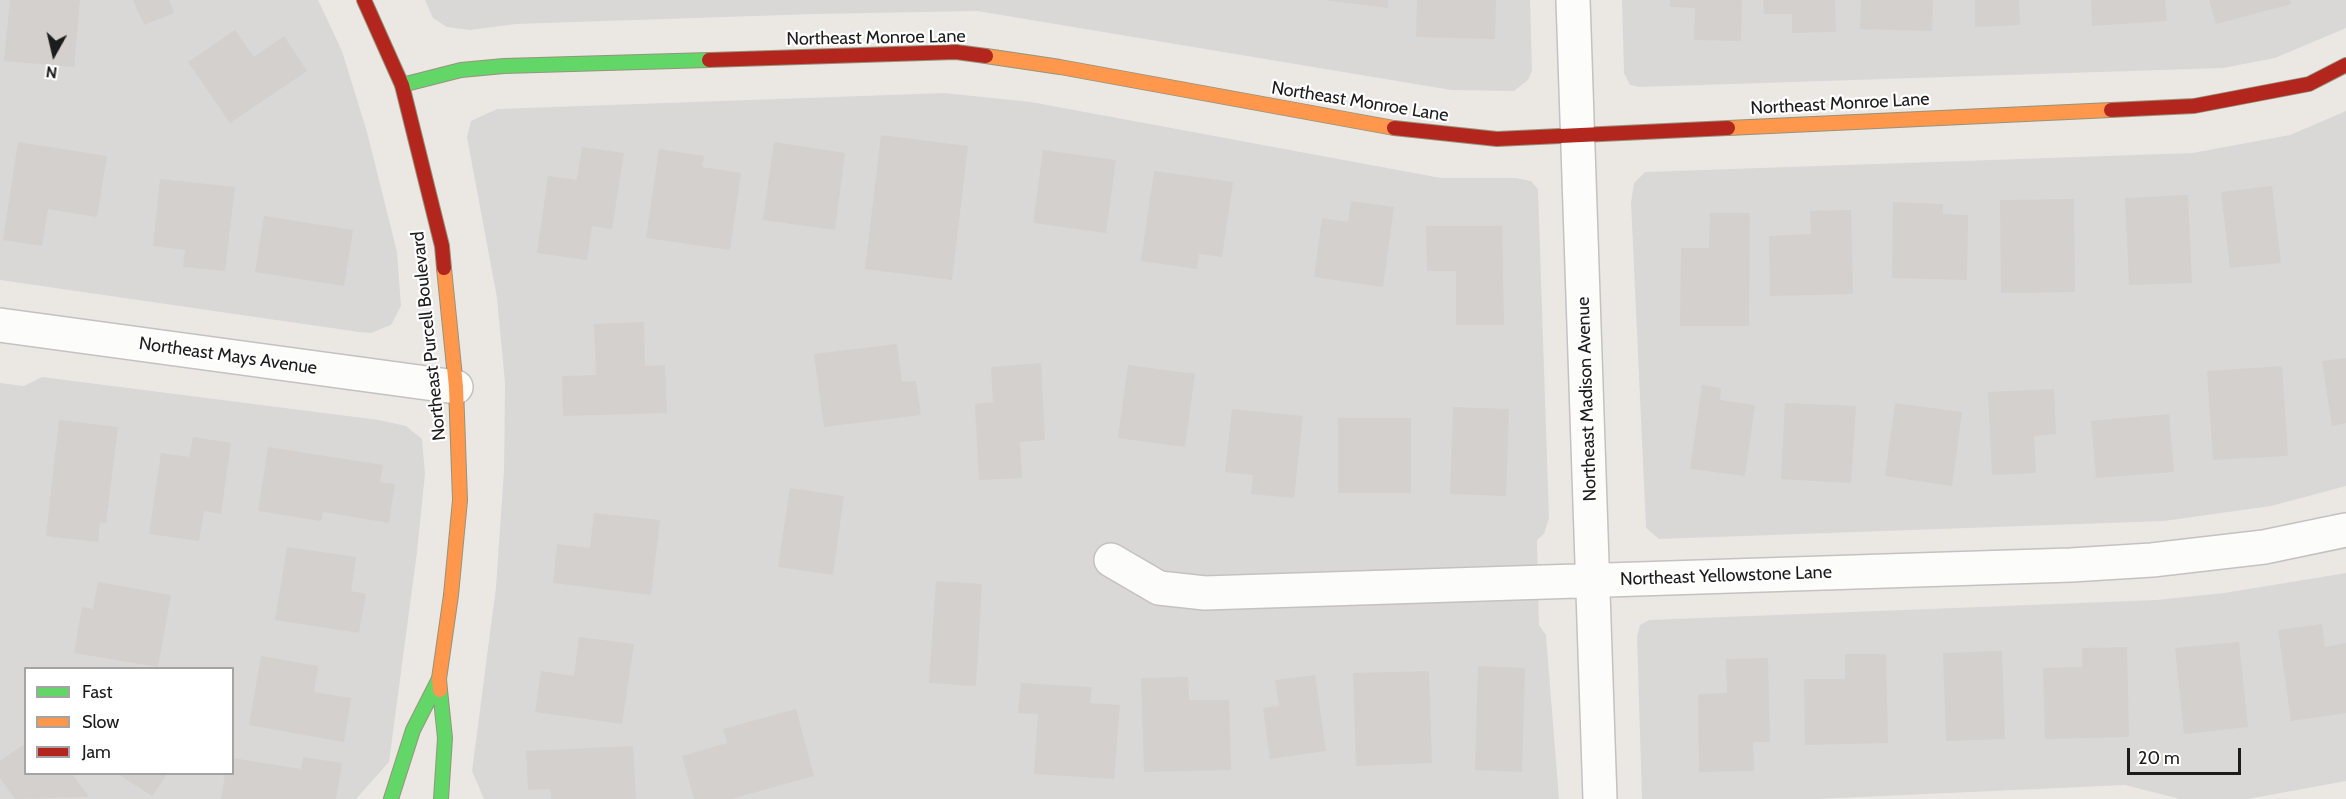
<!DOCTYPE html>
<html>
<head>
<meta charset="utf-8">
<style>
	body { margin:0 }
	#map { position:relative; width:2346px; height:799px; overflow:hidden; background:#ebe8e4; font-family:Cabin,sans-serif }
	canvas { display:block }
	.legend { position:absolute; left:24px; top:667px; width:210px; height:108px; box-sizing:border-box; background:#fff; border:2px solid #a4a4a4; margin:0; padding:8px 10px; list-style:none; font-size:18px; color:#1c1c1c }
	.legend li { display:flex; align-items:center; gap:12px; height:30px }
	.legend b { width:30px; border:2px solid #a4a4a4 }
	.north { position:absolute; left:24px; top:24px; width:60px; height:60px; -webkit-text-stroke:4px #fff; paint-order:stroke; rotate:188deg; font-size:16px; font-weight:700; line-height:24px; text-align:center; color:#1c1c1c }
	.north::after { content:''; display:block; margin:auto; width:21px; height:27px; background:#1c1c1c; clip-path:polygon(50% 0,100% 100%,50% 72%,0 100%) }
	.scale { position:absolute; left:2127px; top:748px; width:114px; height:27px; box-sizing:border-box; border:3px solid #1c1c1c; border-top:0; padding-left:8px; font-size:18px; line-height:21px; white-space:nowrap; color:#1c1c1c; -webkit-text-stroke:4px #fff; paint-order:stroke }
</style>
</head>
<body>
<div id="map">
<canvas width="2346" height="799"></canvas>
<ul class="legend">
<li><b style="height:8px;background:#63d668"></b>Fast</li>
<li><b style="height:8px;background:#ff974d"></b>Slow</li>
<li><b style="height:8px;background:#b3261e"></b>Jam</li>
</ul>
<div class="north">N</div>
<div class="scale">20 m</div>
</div>
<script>
const ctx = document.querySelector('canvas').getContext('2d');
ctx.lineJoin = 'round';
function fillPath(path, color) { ctx.fillStyle = color; ctx.fill(path, 'evenodd'); }
const shape = rows => new Path2D(rows.map(r => 'M' + r).join(''));
function strokePath(path, color, width, dash) { ctx.strokeStyle = color; ctx.lineWidth = width; ctx.lineCap = dash ? 'butt' : 'round'; ctx.setLineDash(dash || []); ctx.stroke(path); }
function drawText(font, color, halo, rows, align = 'center') {
  ctx.font = font + ' Cabin,sans-serif'; ctx.lineWidth = 4.5; ctx.setLineDash([]); ctx.textBaseline = 'middle'; ctx.strokeStyle = halo; ctx.fillStyle = color; for (const [text, x, y, turn = 0] of rows) {
    ctx.save(); ctx.translate(x, y); ctx.rotate((+turn || 0) * Math.PI / 180); ctx.textAlign = isNaN(turn) ? turn : align; if (halo) ctx.strokeText(text, 0, 0); ctx.fillText(text, 0, 0); ctx.restore();
  }
}
fillPath(shape([
	[0,0,318,0,342,51,367,132,397,252,401,306,391,325,371,333,359,332,0,280],
	[425,0,1530,0,1532,71,1528,80,1514,91,1451,90,977,11,816,14,516,24,470,30,447,27,433,18],
	[1622,0,2346,0,2346,28,2275,58,2223,68,1640,87,1630,85,1624,73],
	[944,93,1031,102,1441,178,1516,178,1531,181,1538,189,1549,518,1544,534,1537,540,1539,625,1546,635,1559,799,484,799,472,771,496,587,504,470,505,383,497,298,467,137,471,121,497,109],
	[2346,111,2346,486,2271,506,2164,521,1659,539,1646,528,1631,203,1634,183,1645,172,2192,153,2290,135],
	[42,377,379,420,406,426,422,439,425,474,417,552,389,762,356,799,0,799,0,383,24,386],
	[26,668,232,668,232,774,26,774],
	[2346,573,2346,781,2248,799,2180,799,2125,785,1817,799,1642,799,1637,636,1640,625,1649,620,2156,600,2224,593]
]), '#dad8d6');
fillPath(shape([
	[10,0,80,0,74,67,4,61],
	[133,0,169,0,174,13,144,25],
	[1324,0,1388,0,1388,8],
	[1417,0,1496,0,1495,39,1416,37],
	[1670,0,1742,0,1741,41,1694,40,1695,8,1670,7],
	[1763,0,1835,0,1836,32,1792,33,1792,14,1764,14],
	[1861,0,1933,0,1932,31,1860,29],
	[1975,0,2019,0,2020,25,1975,27],
	[2091,0,2165,0,2167,21,2092,26],
	[2209,0,2290,0,2291,4,2216,24],
	[235,30,254,57,284,36,307,71,230,123,188,62],
	[881,135,968,146,952,280,865,269],
	[18,142,107,156,97,217,48,209,42,246,3,240],
	[774,142,845,153,835,230,763,220],
	[582,147,624,153,612,229,592,226,587,260,537,253,548,176,577,180],
	[659,149,704,156,702,167,741,173,730,250,646,238],
	[1043,150,1116,160,1106,233,1033,223],
	[1154,171,1233,182,1222,257,1199,254,1197,269,1141,261],
	[160,179,235,187,225,271,183,267,185,250,153,246],
	[2272,186,2281,263,2230,268,2221,192],
	[2188,195,2192,283,2129,285,2125,198],
	[2074,199,2075,292,2001,293,2000,200],
	[1351,201,1394,207,1383,287,1314,277,1322,218,1348,222],
	[1893,202,1943,204,1943,214,1968,215,1967,280,1892,278],
	[1851,210,1853,294,1770,296,1769,236,1811,234,1810,211],
	[1710,213,1750,213,1749,326,1680,326,1681,248,1709,248],
	[264,216,353,230,344,286,255,272],
	[1426,226,1502,226,1504,325,1456,325,1456,271,1427,271],
	[644,322,645,366,665,365,667,413,563,416,562,376,596,375,594,324],
	[897,344,902,382,916,381,921,415,824,427,814,354],
	[2346,358,2346,423,2332,426,2322,361],
	[1041,363,1045,440,1020,442,1022,478,979,480,975,404,993,402,991,367],
	[1128,365,1195,374,1185,447,1118,438],
	[2282,366,2288,456,2213,460,2207,371],
	[1702,385,1721,388,1720,400,1755,405,1745,476,1690,469],
	[2054,389,2056,434,2034,436,2036,473,1992,475,1988,392],
	[1785,403,1856,406,1851,483,1781,479],
	[1895,403,1962,412,1952,486,1885,476],
	[1453,407,1509,409,1506,496,1450,494],
	[1232,409,1303,416,1294,498,1251,494,1253,475,1225,472],
	[2169,414,2174,472,2096,478,2091,421],
	[1338,418,1411,418,1411,493,1338,493],
	[59,420,118,427,106,523,100,522,98,542,46,536],
	[193,437,231,443,221,514,204,511,199,541,149,534,161,453,189,457],
	[268,447,383,465,380,482,395,484,389,523,323,512,321,521,258,511],
	[790,488,844,496,833,575,778,567],
	[594,513,660,520,651,595,553,583,557,544,590,548],
	[287,547,356,557,351,591,366,594,359,633,275,620],
	[936,581,982,584,976,686,929,683],
	[98,582,171,595,158,667,74,653,82,607,93,609],
	[2322,624,2325,647,2346,643,2346,713,2291,721,2278,630],
	[579,637,634,644,622,724,535,712,541,671,574,676],
	[2239,642,2248,727,2184,734,2175,648],
	[2127,647,2129,737,2045,739,2043,668,2082,667,2082,648],
	[2002,651,2005,739,1946,741,1943,653],
	[1845,654,1886,654,1888,743,1805,745,1804,679,1845,679],
	[261,656,318,666,314,692,351,698,344,742,249,725],
	[1768,658,1770,742,1753,742,1754,771,1699,772,1698,694,1727,693,1726,659],
	[1478,666,1525,668,1522,772,1475,770],
	[1429,671,1432,763,1356,766,1353,673],
	[1315,675,1326,751,1270,759,1263,708,1279,706,1275,680],
	[1188,677,1189,700,1229,700,1231,770,1144,772,1141,678],
	[1021,683,1092,687,1090,703,1120,705,1114,779,1034,774,1038,714,1018,713],
	[796,709,814,776,731,799,694,799,682,756,727,743,723,729],
	[26,743,26,774,72,774,89,797,15,799,0,778,0,761],
	[633,746,636,799,551,799,550,789,528,790,526,751],
	[303,757,342,763,336,799,221,799,225,774,232,774,232,758,301,769],
	[118,774,167,774,152,796]
]), '#d3d0cd');
const street = shape([
	[1573,0,1600,799],
	[0,325,456,387],
	[1111,560,1159,588,1205,593,2071,565,2152,560,2264,547,2346,530]
]);
const fast = shape([
	[402,85,461,70,504,66,709,60],
	[440,690,445,738,441,799],
	[391,799,413,730,439,679]
]);
const slow = shape([
	[986,56,1060,67,1394,128],
	[1728,128,2111,110],
	[440,690,439,679,451,595,460,500,456,387,444,268]
]);
const jam = shape([
	[364,0,402,85,442,246,444,268],
	[709,60,956,52,986,56],
	[2111,110,2194,106,2309,84,2346,65],
	[1394,128,1497,139,1728,128]
]);
strokePath(street, '#c3c2c0', 36);
strokePath(fast, '#95947c', 16);
strokePath(slow, '#95947c', 16);
strokePath(jam, '#95947c', 16);
strokePath(street, '#fcfcfb', 33);
strokePath(fast, '#63d668', 14);
strokePath(slow, '#ff974d', 14);
strokePath(jam, '#b3261e', 14);
drawText('18px', '#1c1c1c', '#fff', [
	["Northeast Monroe Lane",876,38,-1],
	["Northeast Monroe Lane",1360,102,9],
	["Northeast Monroe Lane",1840,104,-3],
	["Northeast Purcell Boulevard",429,336,-96],
	["Northeast Mays Avenue",228,356,8],
	["Northeast Madison Avenue",1587,399,-92],
	["Northeast Yellowstone Lane",1726,576,-2]
]);
</script>
</body>
</html>
